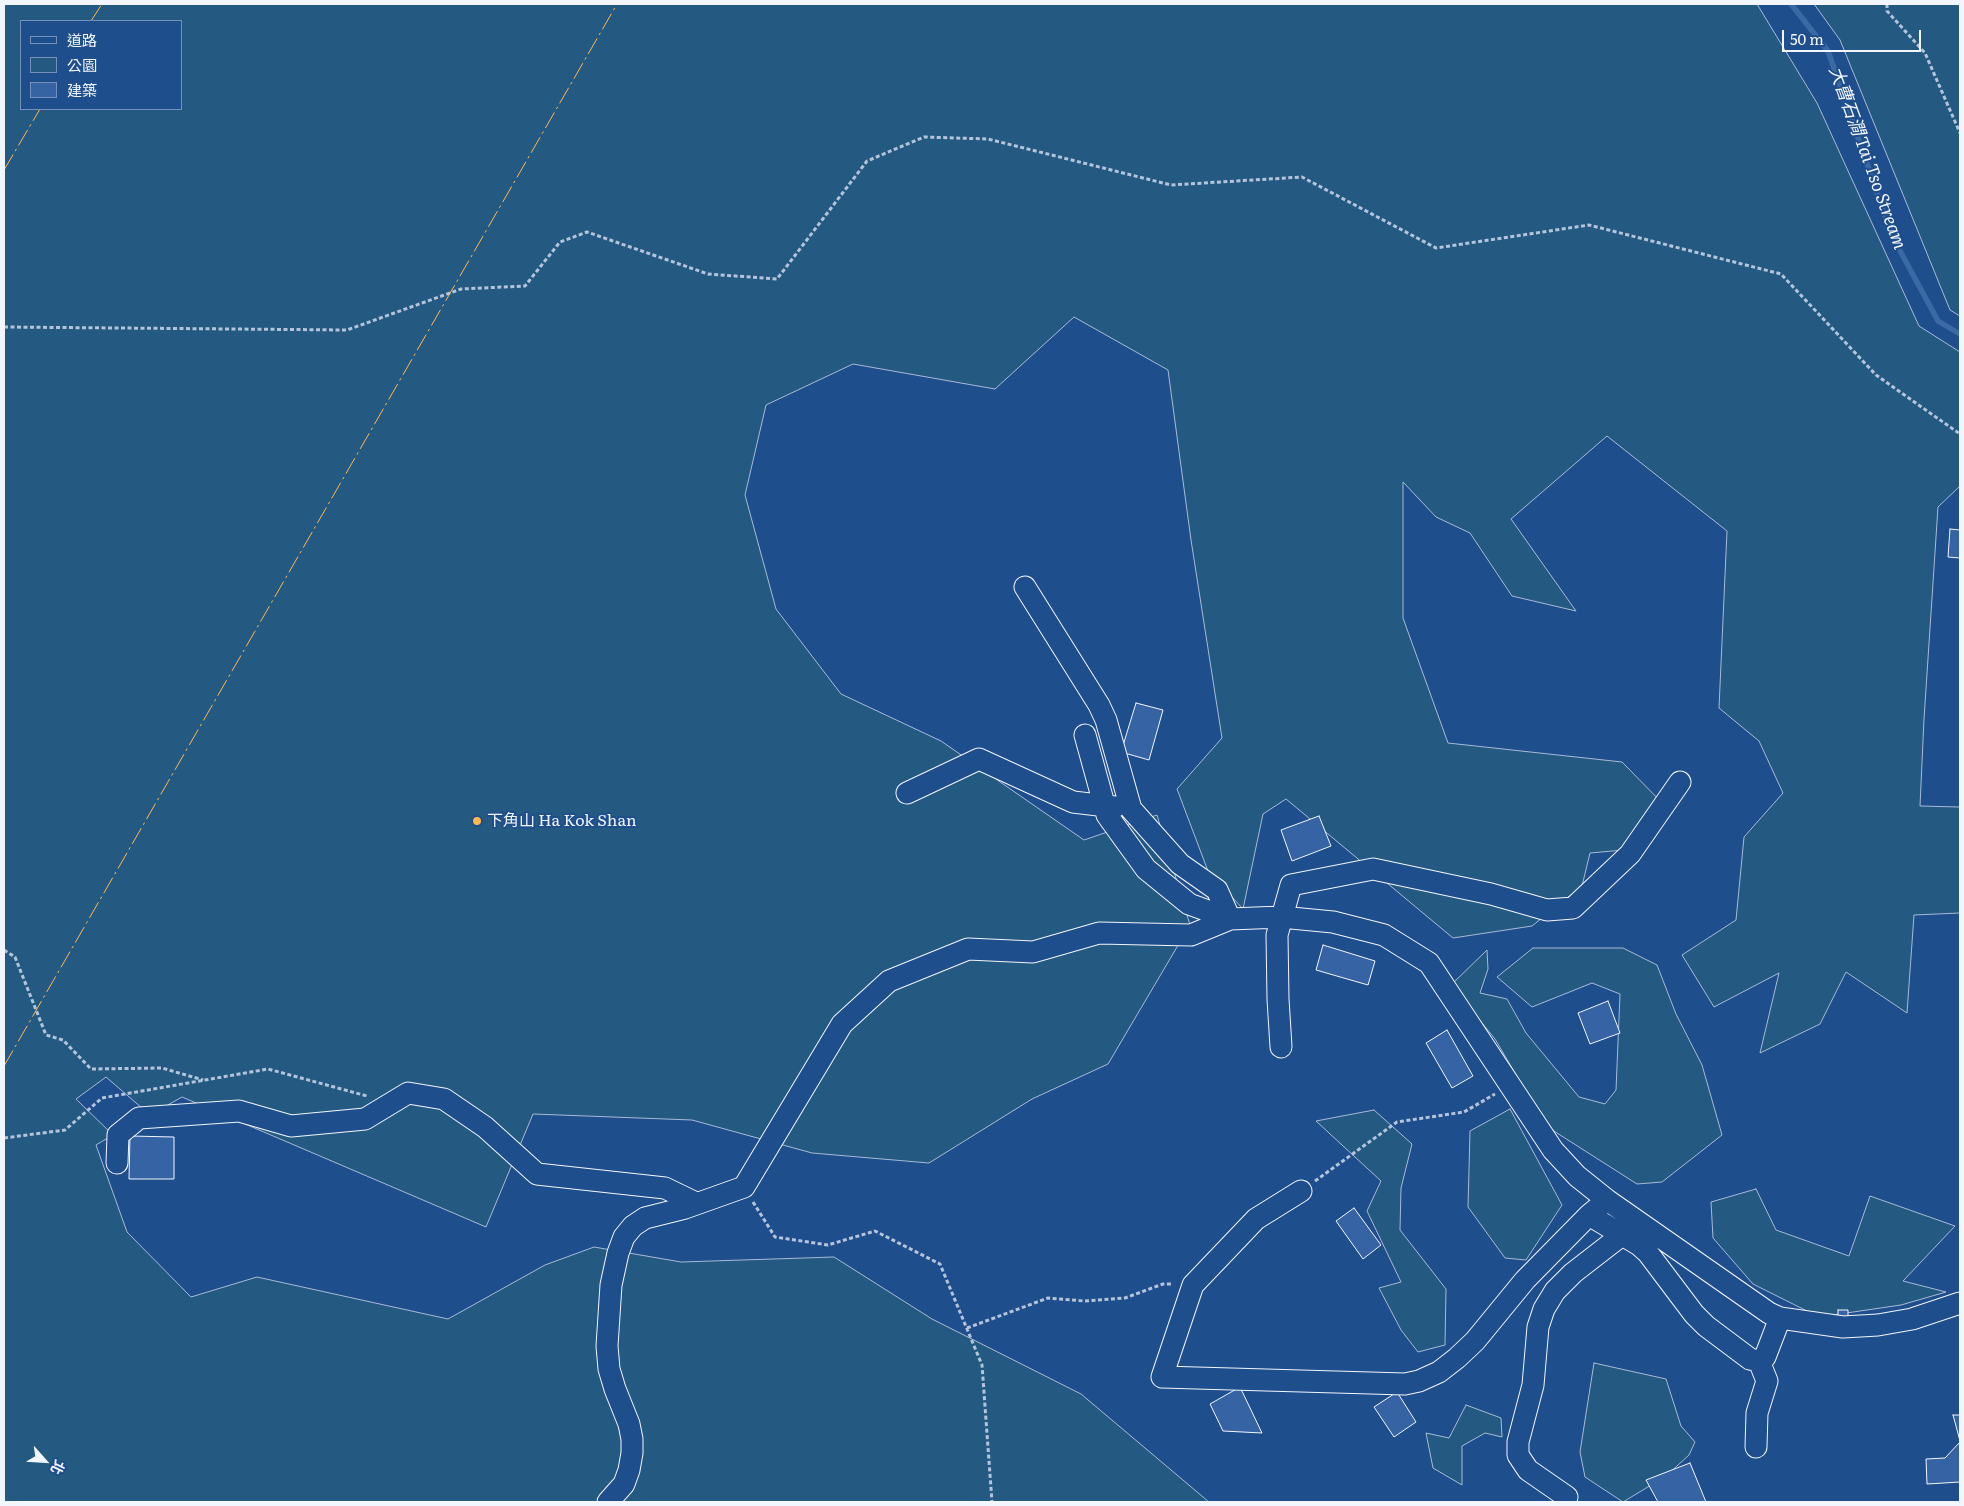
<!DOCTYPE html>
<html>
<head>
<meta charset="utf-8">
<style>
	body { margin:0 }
	#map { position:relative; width:1964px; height:1506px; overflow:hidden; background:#1f4e8c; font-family:Literata,"Noto Sans TC",serif }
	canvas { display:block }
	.frame { position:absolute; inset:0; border:5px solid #f2f6ff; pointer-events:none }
	.legend { position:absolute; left:20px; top:20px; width:162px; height:90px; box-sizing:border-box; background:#1f4e8c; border:1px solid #7391ba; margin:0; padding:6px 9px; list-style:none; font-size:15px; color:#f2f6ff }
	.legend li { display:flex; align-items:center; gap:10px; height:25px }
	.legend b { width:25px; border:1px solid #7391ba }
	.north { position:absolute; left:20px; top:1436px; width:50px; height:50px; -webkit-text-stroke:4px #1f4e8c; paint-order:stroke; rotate:116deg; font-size:14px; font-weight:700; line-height:20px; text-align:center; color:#f2f6ff }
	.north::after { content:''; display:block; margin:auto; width:18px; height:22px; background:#f2f6ff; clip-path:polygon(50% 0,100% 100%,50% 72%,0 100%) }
	.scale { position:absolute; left:1782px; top:30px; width:139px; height:22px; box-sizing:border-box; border:2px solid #f2f6ff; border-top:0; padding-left:6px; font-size:15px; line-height:18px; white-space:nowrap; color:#f2f6ff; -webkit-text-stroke:4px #1f4e8c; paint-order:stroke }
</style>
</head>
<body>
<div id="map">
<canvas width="1964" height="1506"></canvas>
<div class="frame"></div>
<ul class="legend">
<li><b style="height:6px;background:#1f4e8c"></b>道路</li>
<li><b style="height:14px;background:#245a82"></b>公園</li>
<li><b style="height:14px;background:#3563a3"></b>建築</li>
</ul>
<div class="north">北</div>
<div class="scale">50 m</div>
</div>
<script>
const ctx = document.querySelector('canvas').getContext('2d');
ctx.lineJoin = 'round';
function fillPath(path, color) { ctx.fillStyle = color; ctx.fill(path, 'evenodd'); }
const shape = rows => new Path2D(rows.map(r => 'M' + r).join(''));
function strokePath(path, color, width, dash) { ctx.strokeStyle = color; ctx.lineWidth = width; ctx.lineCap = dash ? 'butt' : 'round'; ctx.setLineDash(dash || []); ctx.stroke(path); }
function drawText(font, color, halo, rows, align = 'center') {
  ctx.font = font + ' Literata,"Noto Sans TC",serif'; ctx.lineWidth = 4; ctx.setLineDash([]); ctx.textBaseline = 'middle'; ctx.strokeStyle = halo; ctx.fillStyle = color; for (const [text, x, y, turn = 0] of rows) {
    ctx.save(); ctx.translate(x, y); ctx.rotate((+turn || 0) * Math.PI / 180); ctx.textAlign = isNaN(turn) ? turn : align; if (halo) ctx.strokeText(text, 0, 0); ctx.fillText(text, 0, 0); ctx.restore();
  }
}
const green = shape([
	[4,4,1757,4,1817,103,1919,326,1960,352,1960,486,1938,507,1924,719,1920,806,1959,807,1960,805,1960,913,1914,915,1907,1013,1846,972,1820,1024,1760,1053,1779,973,1714,1007,1682,955,1736,920,1744,837,1783,793,1759,741,1719,708,1727,531,1607,436,1511,519,1576,611,1512,596,1470,533,1436,517,1403,482,1403,618,1448,743,1622,762,1669,810,1635,849,1590,853,1582,886,1532,926,1453,938,1286,799,1263,814,1243,909,1208,871,1177,789,1222,738,1191,540,1168,370,1074,317,995,389,853,364,766,405,745,495,776,609,841,694,941,741,1084,840,1157,815,1190,925,1108,1064,1032,1099,929,1163,812,1153,692,1120,533,1114,486,1227,182,1097,150,1115,106,1077,76,1099,113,1135,96,1145,127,1232,191,1297,257,1277,448,1319,545,1265,594,1247,681,1262,834,1257,932,1319,1081,1394,1209,1502,4,1502,4,4],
	[21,21,181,21,181,109,21,109,21,21],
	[1814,4,1960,4,1960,316,1950,310,1840,40,1814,4],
	[1533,948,1623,948,1657,965,1676,1014,1702,1065,1722,1135,1662,1182,1637,1184,1546,1126,1495,1039,1451,985,1487,950,1488,969,1480,993,1507,999,1526,1033,1579,1097,1605,1104,1616,1090,1620,994,1592,983,1532,1007,1497,977,1533,948],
	[1510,1109,1562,1205,1526,1260,1505,1258,1468,1207,1470,1131,1510,1109],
	[1374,1110,1412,1144,1401,1188,1400,1230,1446,1289,1445,1345,1418,1352,1401,1330,1379,1288,1401,1282,1367,1211,1381,1181,1316,1121,1374,1110],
	[1756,1189,1776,1230,1849,1256,1870,1196,1955,1226,1903,1281,1946,1292,1901,1305,1819,1317,1753,1284,1713,1238,1711,1202,1756,1189],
	[1594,1363,1666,1379,1681,1426,1695,1442,1689,1455,1666,1476,1623,1502,1585,1477,1580,1452,1594,1363],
	[1466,1405,1501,1418,1502,1437,1485,1433,1462,1446,1462,1485,1433,1468,1426,1433,1449,1438,1466,1405]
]);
fillPath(green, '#245a82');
strokePath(green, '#a8bbd7', 1);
strokePath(shape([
	[1791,4,1828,51,1892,236,1938,321,1960,334]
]), '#3b69a3', 5.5);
const building = shape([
	[1950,529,1960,530,1960,558,1948,557,1950,529],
	[1136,703,1163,710,1149,760,1121,752,1136,703],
	[1319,816,1331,846,1292,861,1281,830,1319,816],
	[1323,945,1375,961,1368,985,1316,970,1323,945],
	[1608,1001,1620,1033,1590,1044,1578,1013,1608,1001],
	[1447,1030,1473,1076,1452,1088,1426,1043,1447,1030],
	[130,1136,174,1137,174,1179,129,1179,130,1136],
	[1354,1208,1381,1245,1363,1259,1336,1221,1354,1208],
	[1838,1310,1848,1310,1848,1319,1838,1319,1838,1310],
	[1240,1387,1262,1433,1223,1431,1210,1404,1240,1387],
	[1397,1392,1416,1422,1394,1437,1374,1407,1397,1392],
	[1953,1415,1960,1415,1960,1441,1953,1415],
	[1960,1442,1960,1482,1927,1484,1926,1459,1945,1458,1960,1442],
	[1690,1463,1706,1502,1658,1502,1646,1480,1690,1463]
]);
fillPath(building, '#3563a3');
strokePath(building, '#f2f6ff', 1);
const minor = shape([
	[1025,587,1099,705,1106,720,1131,809,1180,864,1217,890,1230,919],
	[1085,735,1107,815,1146,869,1189,904,1230,919],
	[907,793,979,759,1073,802,1115,807],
	[1281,1047,1278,999,1277,935,1291,885,1373,869,1491,894,1547,910,1573,908,1630,854,1680,782],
	[117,1163,118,1135,139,1118,239,1111,291,1126,365,1119,408,1093,444,1099,485,1127,537,1174,665,1188,696,1203],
	[1301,1191,1256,1219,1193,1285,1162,1377,1405,1384,1419,1381,1439,1372,1457,1358,1475,1341,1525,1280,1589,1215,1607,1200],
	[1589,1215,1639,1245,1648,1253,1694,1314,1706,1326,1750,1359,1759,1361,1765,1357,1780,1318],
	[1756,1447,1757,1413,1767,1381,1759,1361],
	[1567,1497,1528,1470,1518,1455,1518,1442,1533,1385,1538,1327,1544,1309,1555,1291,1573,1273,1622,1235],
	[608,1502,624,1484,629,1470,632,1453,632,1439,629,1424,615,1389,609,1369,607,1346,611,1285,618,1253,624,1237,633,1226,645,1218,685,1208,744,1187,842,1024,889,981,968,949,1033,952,1099,933,1191,935,1230,919,1281,917,1333,922,1384,935,1429,963,1553,1150,1577,1176,1607,1200,1769,1313,1780,1318,1843,1327,1878,1325,1912,1319,1960,1303]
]);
strokePath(minor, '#f2f6ff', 23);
strokePath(shape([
	[1887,4,1887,11,1925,53,1960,133],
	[4,327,347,330,461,289,525,286,560,242,587,232,708,274,777,279,867,161,924,137,988,139,1171,185,1302,177,1436,248,1589,225,1781,274,1876,375,1960,434],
	[4,950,15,957,46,1035,63,1040,91,1069,162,1068,203,1080],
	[4,1138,65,1130,102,1098,268,1069,367,1096],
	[1315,1181,1397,1122,1464,1112,1495,1094],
	[753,1202,775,1237,828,1245,875,1231,940,1264,982,1365,992,1502],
	[967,1328,1048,1298,1084,1301,1125,1298,1163,1284,1173,1284]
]), '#b3c4dc', 3, [4, 2.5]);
strokePath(minor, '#1f4e8c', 21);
strokePath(shape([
	[91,21,102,4],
	[4,170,40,109],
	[4,1066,617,4]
]), '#ffb74d', 1, [18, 4, 2.5, 4]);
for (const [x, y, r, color] of [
	[477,821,5,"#ffb74d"]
]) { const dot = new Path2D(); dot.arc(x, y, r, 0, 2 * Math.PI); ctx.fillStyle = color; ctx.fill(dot); strokePath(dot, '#1f4e8c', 2); }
drawText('16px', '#f2f6ff', '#1f4e8c', [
	["下角山 Ha Kok Shan",487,821]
], 'left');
drawText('italic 18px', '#f2f6ff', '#1f4e8c', [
	["大曹石澗 Tai Tso Stream",1867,158,70]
]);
</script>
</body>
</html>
